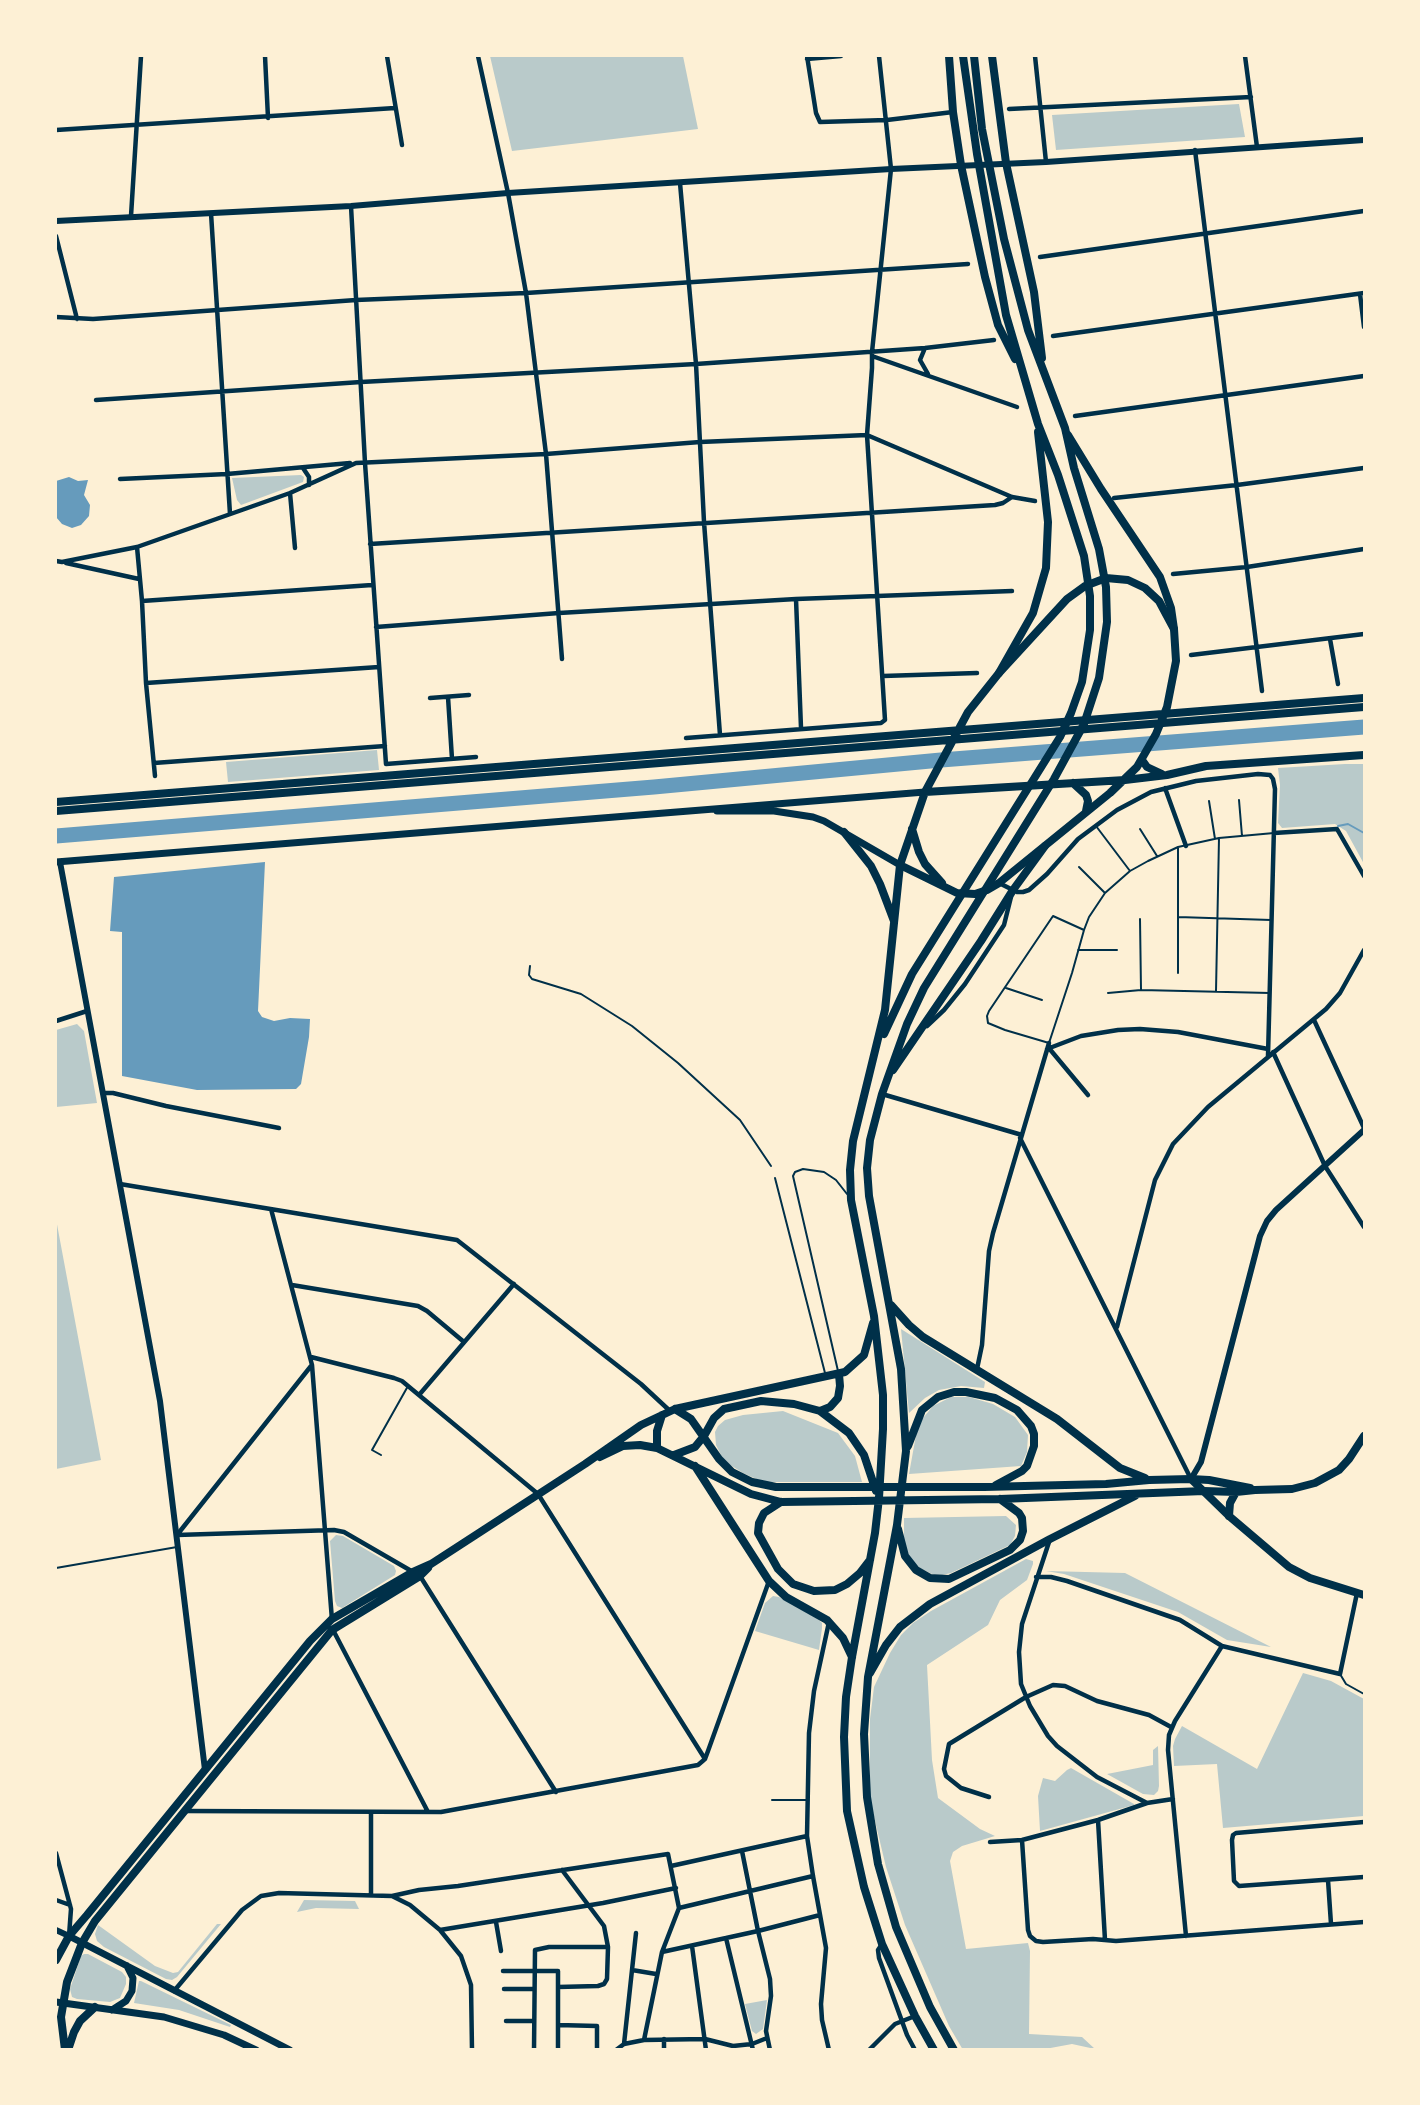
<!DOCTYPE html>
<html>
<head>
<meta charset="utf-8">
<style>
	body { margin:0 }
	#map { position:relative; width:1420px; height:2105px; overflow:hidden; background:#fdf0d5; font-family:"Public Sans",sans-serif }
	canvas { display:block }
	.frame { position:absolute; inset:0; border:57px solid #fdf0d5; pointer-events:none }
</style>
</head>
<body>
<div id="map">
<canvas width="1420" height="2105"></canvas>
<div class="frame"></div>
</div>
<script>
const ctx = document.querySelector('canvas').getContext('2d');
ctx.lineJoin = 'round';
function fillPath(path, color) { ctx.fillStyle = color; ctx.fill(path, 'evenodd'); }
const shape = rows => new Path2D(rows.map(r => 'M' + r).join(''));
function strokePath(path, color, width, dash) { ctx.strokeStyle = color; ctx.lineWidth = width; ctx.lineCap = dash ? 'butt' : 'round'; ctx.setLineDash(dash || []); ctx.stroke(path); }
fillPath(shape([
	[490,56,683,56,698,129,512,151],
	[1239,104,1245,137,1056,150,1052,115],
	[301,475,304,477,303,482,241,505,237,500,232,478],
	[377,750,379,770,228,782,226,762],
	[1345,764,1364,764,1364,864,1346,831,1335,824,1282,828,1278,823,1280,785,1278,768],
	[77,1024,84,1031,97,1103,56,1107,56,1030],
	[56,1219,101,1460,56,1469],
	[901,1329,985,1382,984,1388,961,1386,939,1390,925,1398,909,1413],
	[951,1397,969,1397,993,1404,1015,1417,1028,1435,1027,1452,1021,1466,909,1474,918,1424,933,1406],
	[783,1411,838,1433,855,1456,862,1482,763,1482,743,1473,724,1461,716,1445,715,1432,718,1426,725,1420,743,1415],
	[1006,1516,1016,1525,1015,1536,1010,1545,951,1573,942,1575,932,1574,920,1568,910,1559,904,1542,904,1518],
	[336,1535,343,1536,394,1566,396,1571,395,1575,342,1608,337,1606,335,1601,330,1541],
	[1026,1559,1033,1561,1033,1564,1027,1580,1000,1600,988,1625,927,1665,932,1760,938,1798,980,1829,995,1836,962,1846,953,1852,950,1861,966,1949,1028,1943,1030,1951,1029,2034,1082,2037,1095,2049,1072,2044,1045,2049,963,2050,949,2026,905,1925,886,1867,870,1800,870,1719,874,1687,890,1653,901,1635,913,1623,931,1611],
	[1046,1571,1125,1573,1271,1647,1227,1640,1178,1612,1064,1574],
	[773,1596,779,1597,818,1619,822,1623,822,1628,819,1650,755,1631,765,1603],
	[1303,1673,1331,1681,1364,1699,1364,1816,1223,1828,1217,1764,1174,1766,1173,1746,1175,1739,1182,1726,1257,1769],
	[1158,1746,1159,1786,1158,1791,1154,1795,1143,1794,1107,1774,1153,1765,1153,1750],
	[1071,1768,1134,1804,1134,1805,1040,1831,1038,1796,1043,1778,1055,1781,1067,1770],
	[304,1900,355,1901,359,1909,316,1908,297,1912],
	[217,1924,221,1924,177,1977,172,1980,166,1979,104,1947,97,1941,95,1934,98,1925,155,1966,173,1973,178,1972],
	[84,1954,88,1954,122,1972,126,1977,126,1984,120,1998,110,2002,77,1999,72,1997,70,1989,81,1956],
	[139,1981,141,1981,231,2025,230,2027,179,2010,134,2003],
	[767,2000,763,2029,756,2034,752,2031,745,2004]
]), '#b9caca');
fillPath(shape([
	[69,477,78,481,88,480,84,495,90,505,89,516,81,525,72,528,62,524,56,517,56,481],
	[265,862,258,1011,262,1017,274,1021,290,1018,310,1019,309,1037,301,1084,296,1089,197,1090,122,1076,122,932,110,931,114,877]
]), '#669bbc');
strokePath(shape([
	[1338,826,1348,824,1364,833]
]), '#669bbc', 2);
strokePath(shape([
	[56,836,654,787,941,760,1364,727]
]), '#669bbc', 15);
strokePath(shape([
	[1239,800,1242,836],
	[1209,801,1215,839],
	[1096,826,1130,871],
	[1140,829,1157,856],
	[1178,847,1178,973],
	[1079,867,1105,893],
	[1178,917,1271,920],
	[1140,919,1141,990],
	[1084,930,1053,916,989,1011,987,1016,988,1023,1005,1030,1049,1043,1072,973,1084,930,1089,917,1105,893,1130,871,1148,861,1178,847,1219,838,1274,833],
	[1078,950,1117,950],
	[530,966,529,975,532,979,581,994,632,1026,678,1063,740,1120,771,1166],
	[1006,988,1042,1000],
	[1216,991,1219,838],
	[1108,993,1141,990,1270,993],
	[775,1178,825,1373],
	[838,1371,793,1176,795,1172,803,1169,824,1172,836,1180,847,1194],
	[381,1455,372,1450,408,1386],
	[56,1568,177,1547],
	[1340,1674,1346,1684,1364,1694],
	[772,1800,808,1800]
]), '#003049', 2);
strokePath(shape([
	[265,56,268,118],
	[387,56,402,145],
	[478,56,508,193,526,293,546,454,562,659],
	[807,56,816,113,820,122,887,120,953,112],
	[1035,56,1046,162],
	[1245,56,1257,147],
	[807,59,841,56],
	[1009,109,1251,97],
	[56,130,395,108],
	[1195,150,1262,691],
	[680,183,696,364,704,522,720,735],
	[351,206,365,463,386,764,476,757],
	[211,213,230,514],
	[131,216,141,56],
	[56,236,77,319],
	[1040,257,1364,211],
	[1360,294,1364,327],
	[56,317,93,319,356,300,526,293,968,264],
	[1053,336,1364,293],
	[925,348,920,360,928,374],
	[872,356,1017,407],
	[96,400,361,382,696,364,925,348,994,340],
	[1075,416,1364,376],
	[303,468,309,477,309,485],
	[120,479,227,474,350,463],
	[290,493,295,548],
	[1114,498,1237,485,1364,468],
	[370,544,995,505,1003,503,1012,497],
	[137,547,142,601,146,683,155,776],
	[56,561,62,562,137,547,290,493,356,463,546,454,700,442,867,435,1012,497,1035,501],
	[66,563,139,579],
	[1173,574,1247,567,1364,549],
	[796,599,801,728],
	[142,601,372,585],
	[376,627,559,613,796,599,1012,591],
	[1330,639,1338,684],
	[1191,655,1364,634],
	[883,676,977,673],
	[146,683,379,667],
	[448,697,452,759],
	[430,698,469,695],
	[686,738,881,723,885,720,867,435,872,368,872,352,891,169,879,56],
	[154,763,385,746],
	[1165,788,1186,846],
	[1274,833,1337,829,1364,876],
	[999,883,1017,892,1023,892,1029,890,1047,874,1078,839,1117,810,1151,792,1196,781,1258,774,1270,775,1273,779,1275,789,1268,1056],
	[1314,1020,1364,1128],
	[56,1021,87,1011],
	[927,1026,944,1010,965,984,1004,925,1011,897],
	[1048,1047,1088,1095],
	[1047,1049,1081,1036,1118,1030,1140,1029,1178,1032,1268,1049],
	[1273,1052,1325,1166,1364,1227],
	[103,1093,113,1093,166,1106,279,1128],
	[882,1094,1022,1135],
	[1020,1138,1191,1479],
	[120,1184,457,1240,641,1384,670,1411],
	[271,1209,312,1365,332,1620],
	[292,1285,418,1306,427,1311,464,1342],
	[1117,1327,1155,1180,1173,1144,1208,1107,1326,1009,1340,993,1364,950],
	[311,1357,394,1378,402,1381,538,1494,705,1759],
	[977,1369,982,1345,989,1251,993,1233,1049,1043],
	[419,1395,514,1284],
	[177,1535,334,1530,344,1532,420,1576,556,1792],
	[177,1535,311,1366],
	[1050,1539,1022,1624,1019,1652,1021,1684,1030,1706,1048,1736,1057,1746,1097,1777,1147,1803],
	[1036,1577,1051,1577,1067,1581,1180,1620,1222,1646,1340,1674,1357,1593],
	[332,1628,428,1812],
	[989,1797,961,1788,946,1776,944,1769,949,1744,1026,1697,1053,1685,1065,1686,1097,1701,1149,1715,1171,1727],
	[184,1811,441,1812,698,1765,705,1759,708,1751,769,1581],
	[371,1813,371,1895],
	[1098,1820,1105,1940],
	[1364,1822,1236,1833,1233,1835,1232,1840,1234,1881,1239,1886,1364,1877],
	[1022,1840,1028,1930,1030,1936,1036,1941,1043,1942,1093,1939,1116,1941,1364,1922],
	[990,1842,1022,1840,1098,1820,1147,1803,1173,1799],
	[742,1851,758,1931,770,1979,771,1996,766,2031,770,2050],
	[56,1853,71,1909,69,1936],
	[671,1866,807,1836],
	[1328,1880,1331,1924],
	[392,1896,419,1890,458,1886,668,1854,679,1908,662,1952,644,2040],
	[56,1900,70,1905],
	[679,1908,813,1876],
	[496,1922,501,1951],
	[440,1930,603,1903,676,1888],
	[1186,1936,1168,1750,1169,1735,1175,1721,1222,1646],
	[726,1938,753,2050],
	[882,1944,878,1950,879,1958,907,2035,915,2050],
	[692,1946,706,2050],
	[662,1952,758,1931,820,1915],
	[632,1970,656,1974],
	[503,1971,558,1971,558,2050],
	[558,1987,598,1986,604,1984,607,1979,608,1947,604,1926,562,1870],
	[504,1989,534,1989],
	[174,1991,242,1910,261,1896,279,1893,392,1896,410,1905,440,1930,461,1956,471,1985,472,2050],
	[506,2021,534,2021],
	[558,2025,597,2026,597,2050],
	[664,2039,664,2050],
	[624,2044,636,1933],
	[534,2050,535,1950,549,1947,608,1947],
	[616,2050,624,2044,644,2040,705,2039,733,2046,752,2044,767,2038],
	[829,2050,822,2020,821,2004,826,1948,813,1876,807,1836,809,1733,814,1691,829,1622],
	[869,2050,895,2024,915,2016]
]), '#003049', 4.5);
strokePath(shape([
	[56,221,351,206,508,193,891,169,1046,162,1364,140],
	[60,862,160,1401,205,1770],
	[1191,1479,1201,1462,1260,1236,1267,1221,1276,1210,1364,1130],
	[56,1930,69,1936]
]), '#003049', 6);
strokePath(shape([
	[717,811,774,811,813,817,824,821,900,865],
	[56,862,925,792],
	[69,1936,290,2050],
	[56,2002,164,2017,224,2035,256,2050],
	[112,2010,126,2001,132,1991,133,1978,127,1966]
]), '#003049', 7);
strokePath(shape([
	[1106,578,1128,580,1145,588,1159,601,1174,629,1176,661,1167,707,1156,734,1137,767,1110,793,999,883,987,890,975,894,957,893,900,865,925,792,968,712,999,673,1067,599,1085,586,1106,578],
	[1142,760,1147,767,1162,774],
	[1073,783,1086,795,1088,801,1086,811],
	[925,792,1125,780,1167,775,1206,766,1364,755],
	[56,802,1364,698],
	[56,811,1364,707],
	[912,829,919,852,925,864,942,883],
	[1191,1479,1229,1516,1289,1567,1310,1578,1364,1595],
	[1255,1490,1292,1489,1315,1483,1339,1470,1349,1459,1364,1436]
]), '#003049', 8);
strokePath(shape([
	[949,56,953,112,961,165,985,277,998,325,1015,359],
	[992,56,1006,163,1034,292,1042,358],
	[1068,435,1101,489,1160,577,1171,608,1174,629],
	[999,673,1033,613,1046,568,1048,522,1038,432],
	[844,832,871,866,880,884,894,921],
	[900,865,885,1010,853,1141,850,1170,851,1200,874,1316,883,1395,883,1429,879,1498,875,1533,852,1657,846,1697,844,1737,847,1811,864,1887,882,1944,915,2016,934,2050],
	[884,1034,912,974,1060,737,1071,713,1082,682,1090,630,1090,596,1084,556,1058,475,1038,424,1006,315,977,154,963,56],
	[893,1070,981,941,1013,890,1045,846],
	[891,1305,909,1325,923,1337,1057,1419,1120,1468,1145,1478],
	[675,1409,691,1419,719,1459,732,1472,752,1482,776,1487,984,1487,1106,1484,1149,1480,1191,1479,1209,1480,1250,1488],
	[820,1411,830,1407,838,1398,840,1386,839,1374],
	[908,1446,922,1410,938,1397,954,1392,966,1392,995,1398,1017,1410,1031,1426,1034,1434,1034,1446,1027,1466,1022,1471,996,1485],
	[657,1448,657,1431,662,1415],
	[674,1455,695,1447,704,1436,714,1418,724,1409,761,1401,794,1404,820,1411,849,1433,864,1455,876,1491],
	[600,1457,623,1446,640,1445,657,1448,751,1494,781,1502,1000,1499,1204,1491,1236,1492,1255,1490],
	[695,1466,769,1581,786,1597,827,1620,843,1638,852,1657],
	[781,1502,764,1513,759,1523,758,1533,778,1569,793,1584,814,1591,835,1590,847,1584,860,1573,870,1560],
	[1229,1516,1230,1503,1236,1492],
	[898,1529,905,1556,916,1570,930,1578,949,1579,1010,1550,1020,1540,1023,1531,1022,1518,1019,1513,1000,1499],
	[870,1673,886,1645,900,1627,930,1604,1050,1539,1135,1496],
	[56,1960,69,1936,87,1915,310,1641,332,1619,413,1572,431,1564,585,1464,641,1425,675,1409,845,1372,864,1355,873,1323],
	[65,2050,61,2017,67,1982,82,1943,95,1921,332,1630,420,1576,428,1568],
	[68,2050,74,2032,80,2021,95,2007],
	[954,2050,930,2007,896,1927,878,1864,867,1797,864,1734,868,1677,897,1525,906,1451,901,1369,869,1196,867,1168,870,1140,882,1094,907,1024,924,988,1054,779,1084,724,1099,678,1107,622,1106,587,1099,549,1074,468,1065,428,1028,330,1004,239,982,129,974,56]
]), '#003049', 8);
</script>
</body>
</html>
